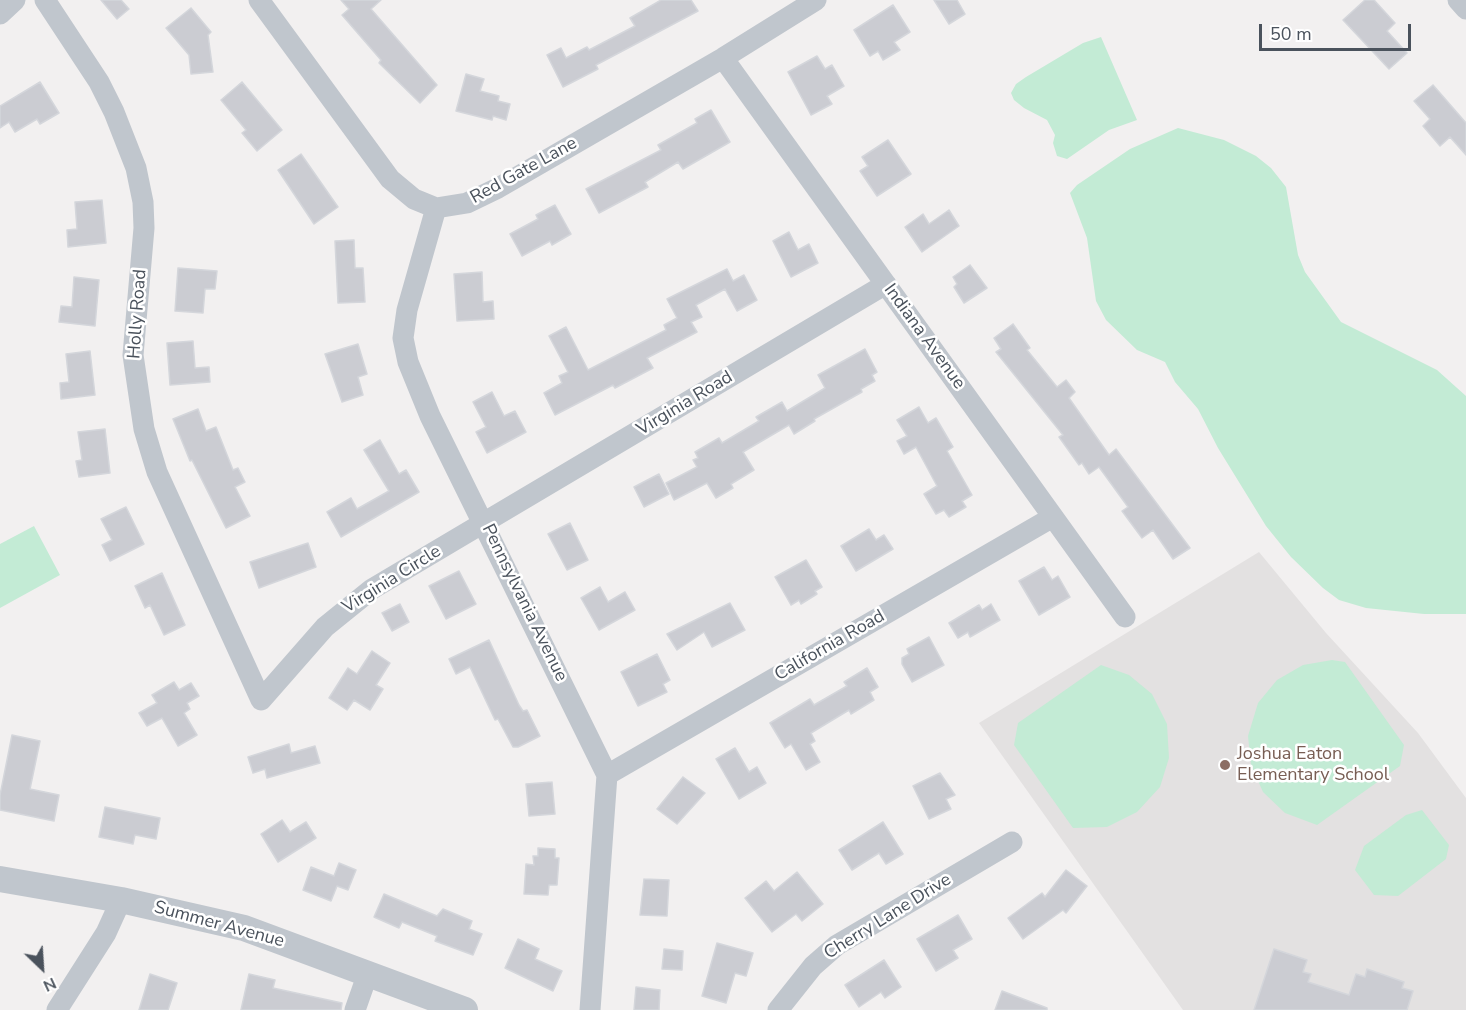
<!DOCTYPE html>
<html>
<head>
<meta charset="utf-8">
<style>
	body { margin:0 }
	#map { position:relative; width:1466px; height:1010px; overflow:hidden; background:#f2f0f0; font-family:"Nunito Sans",sans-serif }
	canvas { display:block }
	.north { position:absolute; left:12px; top:938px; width:60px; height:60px; -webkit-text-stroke:4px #fff; paint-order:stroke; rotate:155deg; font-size:16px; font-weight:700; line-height:24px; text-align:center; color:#4a525c }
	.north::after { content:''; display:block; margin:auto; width:21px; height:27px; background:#4a525c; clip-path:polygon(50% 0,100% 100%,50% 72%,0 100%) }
	.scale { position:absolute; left:1259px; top:24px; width:152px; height:27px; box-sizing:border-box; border:3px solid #4a525c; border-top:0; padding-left:8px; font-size:18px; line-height:21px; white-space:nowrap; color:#4a525c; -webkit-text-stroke:4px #fff; paint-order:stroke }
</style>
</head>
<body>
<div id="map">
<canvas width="1466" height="1010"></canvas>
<div class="north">N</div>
<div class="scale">50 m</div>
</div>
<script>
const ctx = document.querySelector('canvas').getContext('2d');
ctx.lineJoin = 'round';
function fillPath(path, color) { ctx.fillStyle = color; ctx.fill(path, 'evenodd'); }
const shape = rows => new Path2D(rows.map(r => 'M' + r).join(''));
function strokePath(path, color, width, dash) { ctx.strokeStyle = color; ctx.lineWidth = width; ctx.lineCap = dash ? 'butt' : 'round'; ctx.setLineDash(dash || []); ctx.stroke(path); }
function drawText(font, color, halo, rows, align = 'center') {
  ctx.font = font + ' "Nunito Sans",sans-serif'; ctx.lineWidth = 5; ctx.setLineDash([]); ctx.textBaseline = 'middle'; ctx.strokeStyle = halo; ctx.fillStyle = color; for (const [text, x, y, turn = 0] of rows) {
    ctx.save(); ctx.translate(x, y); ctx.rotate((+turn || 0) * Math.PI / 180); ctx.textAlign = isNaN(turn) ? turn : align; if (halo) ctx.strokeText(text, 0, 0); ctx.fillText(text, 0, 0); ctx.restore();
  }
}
fillPath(shape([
	[1259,552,1326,633,1418,733,1466,798,1466,1010,1183,1010,979,723]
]), '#e3e1e1');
fillPath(shape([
	[1101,37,1137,120,1109,130,1067,159,1057,156,1053,143,1055,135,1047,120,1024,108,1014,100,1011,93,1016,84,1026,77,1083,43],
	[1178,128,1224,140,1256,156,1271,168,1286,187,1298,255,1305,272,1341,322,1437,370,1466,396,1466,614,1424,614,1366,608,1339,600,1323,588,1291,557,1266,526,1218,448,1198,409,1175,382,1165,362,1137,350,1106,320,1096,301,1087,238,1070,193,1077,185,1130,149],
	[34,526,60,575,0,608,0,544],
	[1332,660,1345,662,1404,745,1400,766,1317,825,1285,813,1263,792,1251,765,1248,736,1258,703,1277,680,1303,665],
	[1101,665,1129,675,1152,694,1167,724,1169,758,1160,787,1137,812,1107,827,1073,828,1014,745,1018,723],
	[1422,810,1449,845,1446,859,1398,896,1374,895,1355,870,1364,846,1406,815]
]), '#c3ebd5');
const building = shape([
	[101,0,121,0,129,9,117,19,101,0],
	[341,0,381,0,371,9,437,85,420,103,379,63,381,60,342,15,349,9,341,0],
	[661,0,691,0,698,11,596,65,598,69,563,87,547,55,561,48,566,58,587,47,589,50,635,26,630,18,661,0],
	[934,0,957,0,965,14,949,24,934,0],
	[1365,0,1374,0,1395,23,1387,31,1407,53,1389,69,1343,20,1365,0],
	[893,5,910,32,894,42,900,50,883,60,878,51,870,56,854,30,893,5],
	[191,8,211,32,208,35,213,72,191,74,189,55,166,28,191,8],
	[817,56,825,69,832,65,844,86,827,96,832,104,811,115,788,72,817,56],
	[466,74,484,79,480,91,499,96,498,101,510,104,506,120,493,116,492,120,456,111,466,74],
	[40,82,59,113,40,124,37,119,15,132,9,122,0,128,0,106,40,82],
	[242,82,282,130,257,151,242,133,246,130,221,100,242,82],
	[1433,85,1466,123,1466,155,1450,137,1440,146,1423,126,1430,119,1414,101,1433,85],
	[711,110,730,142,683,169,678,162,645,182,648,187,599,213,586,189,661,150,658,145,697,123,695,119,711,110],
	[888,140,911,174,877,196,860,171,868,166,862,157,888,140],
	[301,154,338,207,314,224,278,170,301,154],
	[102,200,106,243,68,247,67,230,77,229,75,202,102,200],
	[555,205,571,234,552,245,550,241,522,256,510,234,538,219,536,215,555,205],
	[949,210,959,226,922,252,905,227,923,214,929,224,949,210],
	[789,232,798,250,809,244,818,263,791,277,773,241,789,232],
	[354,240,355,268,363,268,365,302,338,303,335,241,354,240],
	[970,265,987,288,964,303,954,287,957,284,953,277,970,265],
	[178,268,217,271,215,289,205,289,203,313,175,311,178,268],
	[727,269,733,281,744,275,757,300,737,311,725,289,696,305,702,317,691,322,697,332,647,358,653,368,615,388,613,385,555,415,544,393,562,383,559,376,568,372,549,336,566,327,588,370,666,330,664,325,677,318,667,299,727,269],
	[482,272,483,302,493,301,494,319,457,321,454,274,482,272],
	[74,277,99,280,95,326,59,322,61,306,72,307,74,277],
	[1013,324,1030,348,1027,350,1057,387,1066,380,1075,392,1069,398,1109,455,1116,449,1190,548,1173,559,1153,530,1142,538,1122,511,1128,507,1099,467,1089,474,1082,463,1079,465,1059,437,1063,435,996,352,1001,349,994,338,1013,324],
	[193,341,195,368,209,367,210,382,170,385,167,343,193,341],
	[358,344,367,374,358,377,363,395,342,402,325,354,358,344],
	[865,349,877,372,872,375,875,381,861,389,862,392,814,419,815,421,794,434,789,425,743,452,754,470,731,484,733,488,716,498,707,483,674,500,666,483,697,467,693,460,698,458,695,452,719,438,722,443,759,421,756,417,782,402,787,411,825,388,818,375,865,349],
	[90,351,95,395,61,399,60,383,69,382,66,354,90,351],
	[492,392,504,416,515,411,526,432,487,453,476,432,486,427,473,402,492,392],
	[919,407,928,423,936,418,953,447,947,451,972,495,962,501,966,507,949,517,944,510,936,514,924,494,937,486,916,447,904,454,897,441,907,436,897,420,919,407],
	[198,409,206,431,216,427,233,470,238,468,245,482,235,487,250,516,226,528,192,460,190,461,173,419,198,409],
	[105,429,110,473,79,477,76,461,82,460,78,432,105,429],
	[380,440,399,474,406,470,419,492,341,537,327,512,351,498,357,509,389,491,364,450,380,440],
	[659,474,669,494,644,507,634,487,659,474],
	[126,507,144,544,110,561,102,545,112,540,101,519,126,507],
	[570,523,588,560,567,570,548,534,570,523],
	[869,529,876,540,884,535,893,549,856,571,841,546,869,529],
	[308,543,316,567,259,588,250,562,308,543],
	[806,560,822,587,815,591,817,594,801,604,799,600,791,605,775,577,806,560],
	[1044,567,1052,580,1058,576,1070,597,1039,615,1019,581,1044,567],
	[459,571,476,604,446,619,429,586,459,571],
	[162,573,185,625,164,635,150,605,145,608,135,586,162,573],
	[600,587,608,602,625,592,635,610,599,630,581,598,600,587],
	[730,603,745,630,712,647,704,632,677,650,667,634,730,603],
	[400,604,409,622,392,631,382,613,400,604],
	[991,604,1000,620,970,637,968,632,958,638,949,623,979,605,982,610,991,604],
	[929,637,944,665,912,682,902,664,902,658,909,654,907,649,929,637],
	[489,640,519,705,523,711,527,710,540,736,518,747,513,747,498,719,495,720,470,667,456,674,449,659,489,640],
	[372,651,390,663,376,685,383,689,370,710,354,700,347,710,329,698,348,668,357,674,372,651],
	[657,654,670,680,663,684,667,692,638,706,621,672,657,654],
	[867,668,878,687,870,692,874,700,851,714,849,710,811,733,815,741,810,744,820,762,806,770,791,744,785,748,770,723,810,699,814,705,847,686,844,682,867,668],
	[174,682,179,690,191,683,199,696,187,703,190,709,184,713,197,735,178,746,162,718,147,726,139,713,157,703,152,695,174,682],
	[12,735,40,741,30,789,59,795,54,821,0,810,0,795,12,735],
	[289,744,291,753,315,746,320,763,267,778,265,769,253,773,248,757,289,744],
	[735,748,749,772,757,767,766,783,739,799,716,759,735,748],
	[940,773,955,795,946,799,951,809,929,819,913,786,940,773],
	[683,777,705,793,677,824,657,809,683,777],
	[552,782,555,814,529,816,526,784,552,782],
	[105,807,160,818,156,839,135,835,133,844,99,837,105,807],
	[282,820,290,832,306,822,316,838,278,862,261,834,282,820],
	[883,822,903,854,886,864,879,853,852,870,839,850,883,822],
	[538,848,555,849,555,858,559,858,557,885,549,885,548,895,524,894,526,864,534,865,533,856,538,856,538,848],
	[339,863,356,870,348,890,337,886,331,901,303,890,311,867,334,876,339,863],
	[1066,870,1087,886,1066,913,1063,910,1023,939,1008,918,1042,893,1045,897,1066,870],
	[797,872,823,904,802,921,796,914,772,932,745,898,766,881,774,891,797,872],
	[644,879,669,880,667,916,640,915,644,879],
	[384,894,437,916,443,909,472,921,469,929,482,934,473,955,435,941,437,936,402,922,399,928,374,917,384,894],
	[958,915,972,939,953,950,958,958,936,971,917,939,958,915],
	[518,939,539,949,535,959,562,971,553,991,505,968,518,939],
	[717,943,753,953,746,976,735,973,726,1003,702,996,717,943],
	[664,949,683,951,682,970,662,969,664,949],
	[1274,949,1307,960,1303,972,1311,974,1308,982,1349,995,1356,974,1365,977,1367,969,1404,982,1402,988,1413,991,1407,1010,1254,1010,1274,949],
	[884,960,901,987,885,998,881,992,859,1007,845,985,884,960],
	[150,974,177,983,168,1010,139,1010,150,974],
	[249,974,275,980,273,988,342,1003,341,1010,241,1010,249,974],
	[636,987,660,990,659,1010,634,1010,636,987],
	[1002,991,1047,1008,1047,1010,995,1010,1002,991]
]);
fillPath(building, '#cbccd2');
strokePath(building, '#d4d6db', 1.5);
strokePath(shape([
	[45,0,99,82,114,112,136,168,143,202,144,228,133,355,144,429,157,472,261,700,325,627,372,589,886,284],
	[259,0,390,179,414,199,436,208,467,203,498,188,723,58,816,0],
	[1458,0,1466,9],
	[0,14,15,0],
	[723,58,1125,617],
	[436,208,407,310,403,338,408,362,430,416,607,775,590,1010],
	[607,775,1053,517],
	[57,1010,106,933,121,900],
	[355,1010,368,973],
	[778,1010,813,966,837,945,1012,842]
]), '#c0c6cd', 21);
strokePath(shape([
	[0,879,121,900,244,928,465,1010]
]), '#c0c6cd', 26);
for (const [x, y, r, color] of [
	[1225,765,6,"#8d6e63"]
]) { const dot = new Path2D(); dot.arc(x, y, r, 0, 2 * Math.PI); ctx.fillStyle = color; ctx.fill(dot); strokePath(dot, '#fff', 2); }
drawText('18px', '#4a525c', '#fff', [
	["Red Gate Lane",524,171,-29],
	["Holly Road",138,314,-86],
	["Indiana Avenue",924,337,54],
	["Virginia Road",685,404,-31],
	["Virginia Circle",392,580,-32],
	["Pennsylvania Avenue",524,603,64],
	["California Road",830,646,-30],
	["Cherry Lane Drive",888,917,-32],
	["Summer Avenue",219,925,15]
]);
drawText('18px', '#785e54', '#fff', [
	["Joshua Eaton",1237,755],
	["Elementary School",1237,776]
], 'left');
</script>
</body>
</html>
